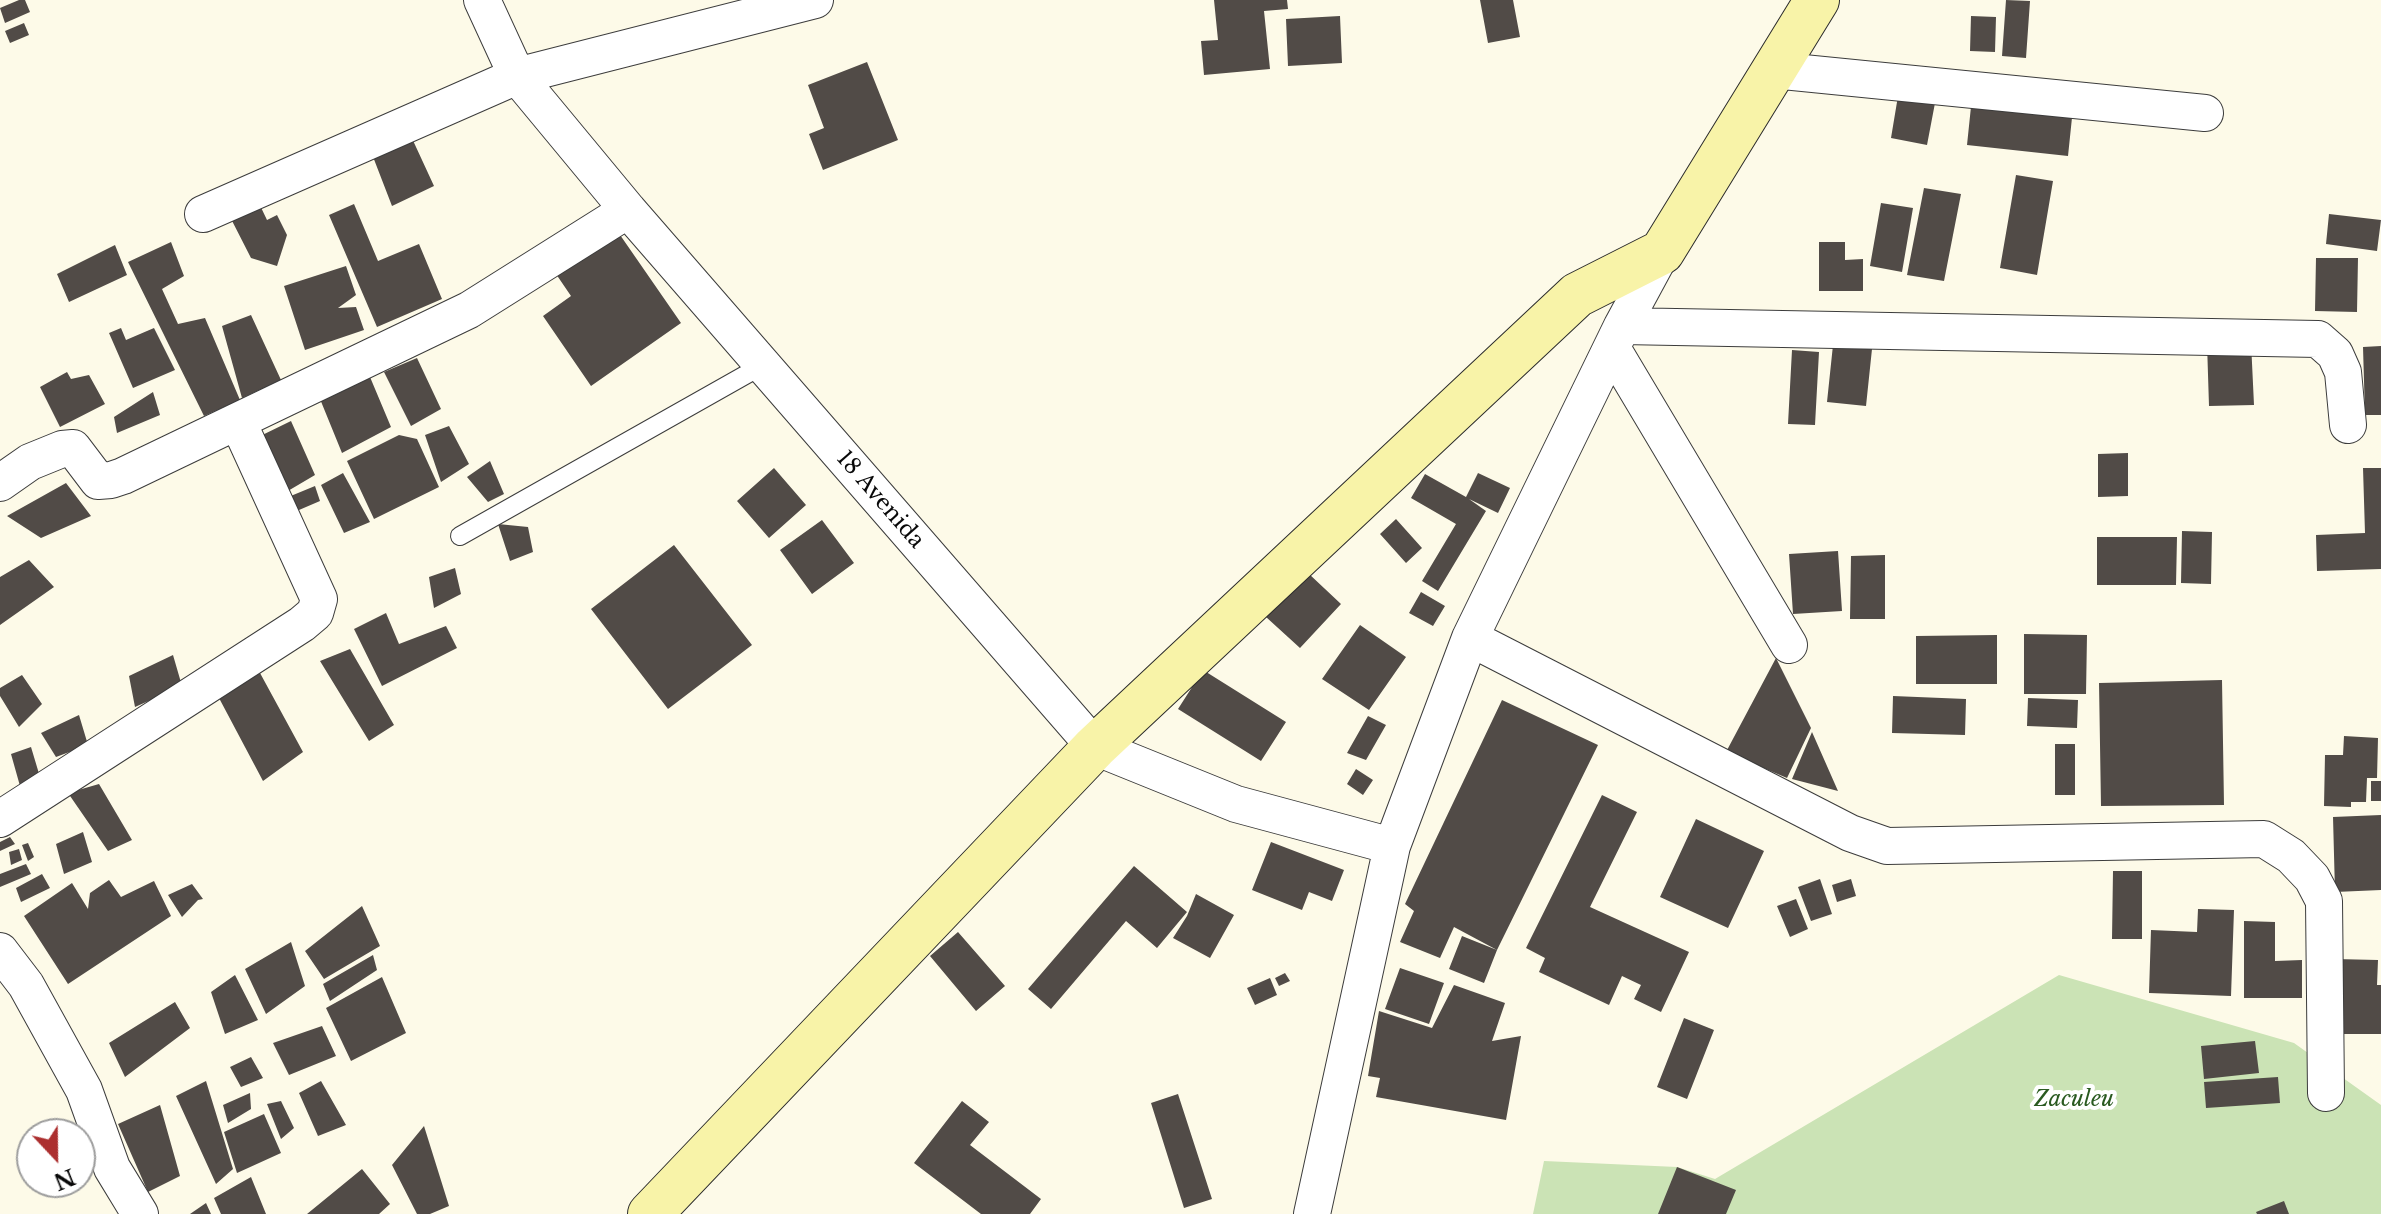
<!DOCTYPE html>
<html>
<head>
<meta charset="utf-8">
<style>
	body { margin:0 }
	#map { position:relative; width:2381px; height:1214px; overflow:hidden; background:#fdfae8; font-family:"Libre Baskerville",serif }
	canvas { display:block }
	.north { position:absolute; left:16px; top:1118px; width:80px; height:80px; box-sizing:border-box; background:#fff; border:2px solid #9d9d9d; border-radius:50%; rotate:158deg; font-size:22px; font-weight:700; line-height:32px; text-align:center; color:#090909 }
	.north::after { content:''; display:block; margin:auto; width:28px; height:36px; background:#ac2f2f; clip-path:polygon(50% 0,100% 100%,50% 72%,0 100%) }
</style>
</head>
<body>
<div id="map">
<canvas width="2381" height="1214"></canvas>
<div class="north">N</div>
</div>
<script>
const ctx = document.querySelector('canvas').getContext('2d');
ctx.lineJoin = 'round';
function fillPath(path, color) { ctx.fillStyle = color; ctx.fill(path, 'evenodd'); }
const shape = rows => new Path2D(rows.map(r => 'M' + r).join(''));
function strokePath(path, color, width, dash) { ctx.strokeStyle = color; ctx.lineWidth = width; ctx.lineCap = dash ? 'butt' : 'round'; ctx.setLineDash(dash || []); ctx.stroke(path); }
function drawText(font, color, halo, rows, align = 'center') {
  ctx.font = font + ' "Libre Baskerville",serif'; ctx.lineWidth = 8; ctx.setLineDash([]); ctx.textBaseline = 'middle'; ctx.strokeStyle = halo; ctx.fillStyle = color; for (const [text, x, y, turn = 0] of rows) {
    ctx.save(); ctx.translate(x, y); ctx.rotate((+turn || 0) * Math.PI / 180); ctx.textAlign = isNaN(turn) ? turn : align; if (halo) ctx.strokeText(text, 0, 0); ctx.fillText(text, 0, 0); ctx.restore();
  }
}
fillPath(shape([
	[2059,975,2294,1043,2381,1105,2381,1214,1533,1214,1544,1161,1677,1167,1715,1179]
]), '#cbe3b5');
fillPath(shape([
	[19,0,25,0,30,12,5,23,0,8],
	[1214,0,1287,0,1288,9,1264,11,1270,69,1204,75,1201,41,1218,40],
	[1480,0,1513,0,1520,37,1488,43],
	[2006,0,2030,1,2026,58,2002,56],
	[1340,16,1342,63,1288,66,1286,19],
	[1971,16,1996,17,1995,52,1970,51],
	[24,23,29,35,10,43,5,31],
	[867,62,898,140,823,170,809,134,824,128,808,85],
	[1898,96,1935,103,1927,145,1891,138],
	[1972,97,2073,108,2068,156,1967,145],
	[410,134,434,186,392,206,370,149],
	[2016,175,2053,181,2037,275,2000,268],
	[1924,188,1961,194,1944,281,1907,275],
	[256,197,267,220,277,215,287,235,277,266,251,258,227,211],
	[1881,203,1913,208,1902,272,1870,266],
	[354,204,378,261,419,244,442,299,377,327,329,215],
	[2329,214,2381,220,2377,251,2326,244],
	[618,232,681,323,591,386,543,316,571,296,556,274],
	[171,242,184,276,162,289,178,324,205,318,240,400,204,416,128,262],
	[1819,242,1845,242,1845,260,1863,259,1863,291,1819,291],
	[115,245,127,275,69,302,57,274],
	[2316,258,2358,258,2357,312,2315,311],
	[346,266,356,295,338,308,356,307,364,330,305,350,284,286],
	[251,315,281,380,242,398,222,326],
	[121,328,126,340,154,328,175,370,133,388,109,333],
	[2251,342,2254,405,2209,406,2207,343],
	[1833,345,1872,349,1866,406,1827,402],
	[2381,346,2381,415,2365,415,2363,347],
	[1792,350,1819,352,1815,425,1788,424],
	[417,358,441,409,411,426,384,372],
	[67,372,71,379,89,375,105,404,60,427,40,387],
	[370,377,391,427,342,453,320,399],
	[153,392,160,415,117,433,114,417],
	[291,421,315,475,276,498,250,441],
	[449,426,469,464,441,482,425,435],
	[399,435,417,439,439,487,374,519,347,461],
	[2128,453,2128,496,2098,497,2098,454],
	[490,461,504,494,488,502,467,477],
	[774,468,806,505,769,538,737,501],
	[2363,468,2381,468,2381,569,2317,571,2316,535,2365,533],
	[343,473,370,522,344,533,321,485],
	[1478,473,1510,488,1498,513,1469,499,1486,511,1438,591,1422,581,1456,524,1411,498,1425,474,1466,497],
	[66,483,91,516,41,538,7,516],
	[315,486,320,501,285,516,281,500],
	[1396,519,1422,548,1406,563,1380,534],
	[822,520,854,563,812,594,780,550],
	[498,524,528,527,533,552,510,561],
	[2182,531,2212,532,2211,584,2181,583],
	[2097,537,2177,537,2176,585,2097,585],
	[674,545,752,645,668,709,591,609],
	[1838,551,1842,611,1793,614,1789,554],
	[1885,555,1885,619,1850,619,1851,556],
	[29,560,54,587,0,625,0,577],
	[455,568,461,594,434,608,429,577],
	[1308,573,1341,604,1300,648,1266,617],
	[1421,592,1445,606,1433,626,1409,613],
	[386,613,399,644,446,626,457,648,382,686,354,629],
	[1360,625,1406,657,1369,710,1322,679],
	[2024,634,2087,635,2086,694,2024,694],
	[1997,635,1997,684,1916,684,1916,636],
	[350,649,394,725,369,741,320,661],
	[173,655,182,686,135,707,129,676],
	[1776,658,1811,728,1787,778,1726,752],
	[1203,670,1286,722,1261,761,1178,709],
	[260,673,303,752,263,781,219,698],
	[22,675,42,704,19,727,0,696,0,688],
	[2222,680,2224,805,2101,806,2099,683],
	[1893,696,1966,699,1965,735,1892,733],
	[2028,698,2078,700,2077,728,2027,726],
	[1502,700,1598,745,1497,950,1484,983,1449,969,1462,936,1497,950,1454,927,1440,958,1400,942,1414,911,1405,904],
	[79,715,88,745,56,757,41,733],
	[1368,716,1386,725,1366,760,1347,753],
	[1812,732,1838,791,1792,779],
	[2344,736,2378,738,2377,778,2367,778,2366,802,2351,802,2351,807,2324,806,2325,755,2343,755],
	[2055,744,2075,744,2075,795,2055,795],
	[31,747,40,777,20,786,11,754],
	[1356,769,1373,780,1363,795,1347,784],
	[2371,781,2381,781,2381,801,2371,801],
	[99,784,132,840,108,851,68,793],
	[1602,795,1637,812,1590,907,1689,952,1661,1012,1634,999,1641,985,1622,976,1609,1005,1539,972,1545,958,1526,948],
	[2381,815,2381,890,2335,892,2333,817],
	[1696,819,1764,851,1728,928,1660,897],
	[83,832,92,862,64,874,56,844],
	[10,837,15,844,0,851,0,842],
	[1271,842,1344,870,1332,901,1309,892,1302,910,1252,890],
	[28,843,34,857,28,861,22,845],
	[19,849,22,860,11,865,9,852],
	[26,864,31,874,0,887,0,874],
	[1134,866,1187,912,1157,948,1126,921,1051,1009,1028,989],
	[2113,871,2142,871,2142,939,2112,939],
	[42,874,50,888,21,902,16,888],
	[1820,879,1832,914,1811,921,1798,887],
	[1851,879,1856,896,1837,902,1832,885],
	[109,880,121,897,154,881,171,916,68,984,24,916,72,883,88,909,90,893],
	[192,884,203,899,198,900,182,917,168,895],
	[1196,894,1234,915,1210,958,1173,938,1187,916],
	[1796,899,1808,929,1790,937,1777,906],
	[362,906,380,946,324,979,305,951],
	[2198,909,2234,910,2231,996,2149,993,2151,930,2197,932],
	[2244,921,2275,922,2275,961,2302,960,2302,998,2244,998],
	[958,932,1005,986,976,1011,930,956],
	[291,942,305,986,266,1014,245,969],
	[373,955,377,970,330,1001,323,984],
	[2335,959,2378,960,2377,985,2381,985,2381,1034,2333,1034],
	[1400,968,1444,983,1429,1024,1385,1009],
	[1285,973,1290,981,1279,986,1275,978],
	[235,975,258,1020,225,1034,211,992],
	[382,977,406,1033,351,1061,326,1008],
	[1270,978,1277,995,1255,1005,1247,988],
	[1454,985,1505,1003,1492,1041,1521,1036,1506,1120,1376,1097,1380,1078,1368,1076,1379,1011,1432,1028],
	[175,1002,190,1028,125,1077,109,1043],
	[1684,1018,1714,1030,1687,1099,1657,1087],
	[322,1026,336,1056,289,1075,273,1043],
	[2255,1041,2259,1073,2204,1079,2201,1046],
	[251,1057,263,1078,241,1087,230,1067],
	[2278,1077,2280,1103,2206,1108,2204,1082],
	[206,1081,233,1169,216,1184,176,1096],
	[321,1081,346,1125,318,1136,299,1093],
	[250,1093,251,1109,228,1123,223,1105],
	[1178,1094,1212,1199,1184,1208,1151,1103],
	[281,1101,294,1128,281,1139,267,1104],
	[962,1101,989,1122,970,1145,1041,1199,1030,1214,981,1214,914,1163],
	[160,1105,180,1176,148,1192,118,1124],
	[264,1114,281,1153,237,1173,224,1132],
	[424,1126,449,1206,430,1214,417,1214,392,1165],
	[1677,1167,1736,1190,1726,1214,1658,1214],
	[362,1169,390,1204,379,1214,307,1214],
	[251,1177,266,1214,221,1214,214,1198],
	[2284,1201,2289,1214,2257,1214,2256,1212],
	[206,1203,211,1214,190,1214]
]), '#514b47');
const lane = shape([
	[460,536,763,365]
]);
const street = shape([
	[482,0,517,76,628,210,1095,747,1236,804,1392,846],
	[1773,70,2205,113],
	[203,214,517,76,815,0],
	[1622,326,2318,339,2335,354,2343,372,2348,425],
	[1612,348,1789,645],
	[0,483,30,462,62,449,73,448,98,481,111,480,123,476,469,310,628,210],
	[1470,638,1850,833,1887,846,2264,839,2291,856,2312,878,2324,901,2326,1093],
	[0,819,302,624,315,613,319,599,238,422],
	[0,951,26,985,84,1090,112,1168,140,1214],
	[1312,1214,1392,846,1470,638,1622,326,1662,252]
]);
const secondary = shape([
	[650,1214,1095,747,1577,295,1662,252,1817,0]
]);
strokePath(lane, '#3c3c3c', 20);
strokePath(street, '#3c3c3c', 38);
strokePath(secondary, '#2b2b2b', 46);
strokePath(lane, '#fff', 18);
strokePath(street, '#fff', 36);
strokePath(secondary, '#f8f3a8', 44);
drawText('22px', '#090909', '#fff', [
	["18 Avenida",880,500,49]
]);
drawText('italic 22px', '#2a5a21', '#fff', [
	["Zaculeu",2074,1100]
]);
</script>
</body>
</html>
